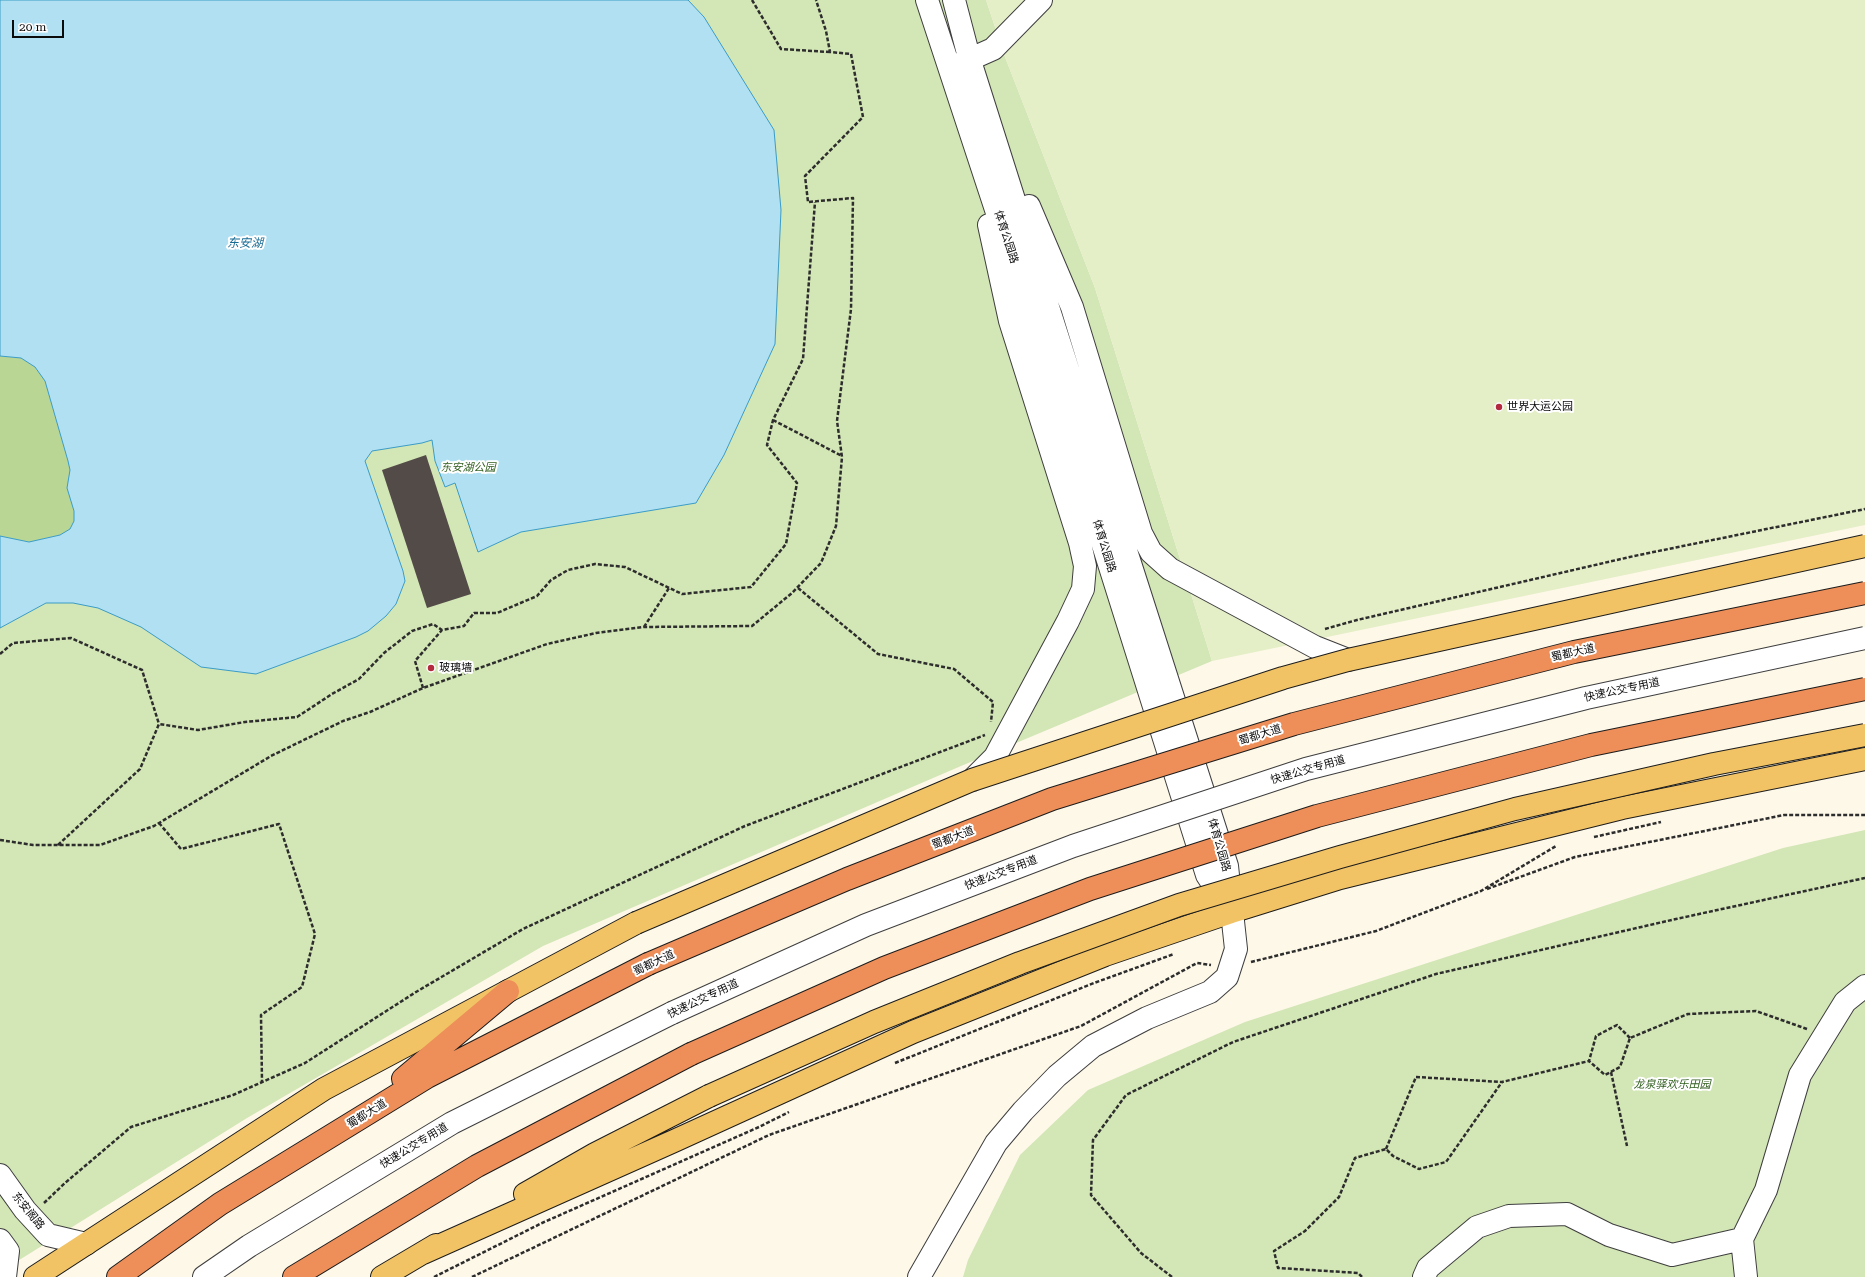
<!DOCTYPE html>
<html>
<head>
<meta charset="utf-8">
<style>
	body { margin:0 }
	#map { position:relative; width:1865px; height:1277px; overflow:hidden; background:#fef8e9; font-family:"Roboto Serif",serif }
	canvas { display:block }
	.scale { position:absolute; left:12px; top:20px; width:52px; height:18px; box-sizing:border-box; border:2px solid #0b0b0b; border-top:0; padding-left:5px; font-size:12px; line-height:14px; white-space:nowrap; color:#0b0b0b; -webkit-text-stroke:3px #fff; paint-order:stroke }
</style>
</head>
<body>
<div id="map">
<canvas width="1865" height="1277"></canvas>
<div class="scale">20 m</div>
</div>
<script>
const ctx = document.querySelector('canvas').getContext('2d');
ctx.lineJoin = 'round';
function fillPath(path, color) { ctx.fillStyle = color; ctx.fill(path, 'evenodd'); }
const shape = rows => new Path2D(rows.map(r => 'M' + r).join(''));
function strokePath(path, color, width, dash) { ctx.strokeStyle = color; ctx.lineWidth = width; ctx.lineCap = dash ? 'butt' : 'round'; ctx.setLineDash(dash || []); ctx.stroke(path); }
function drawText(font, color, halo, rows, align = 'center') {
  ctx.font = font + ' "Roboto Serif","Noto Sans SC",serif'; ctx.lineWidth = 4; ctx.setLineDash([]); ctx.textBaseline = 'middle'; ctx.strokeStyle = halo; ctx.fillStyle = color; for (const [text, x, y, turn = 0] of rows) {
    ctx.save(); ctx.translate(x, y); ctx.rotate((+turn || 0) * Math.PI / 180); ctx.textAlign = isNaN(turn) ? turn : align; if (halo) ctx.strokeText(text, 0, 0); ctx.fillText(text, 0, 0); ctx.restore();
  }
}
fillPath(shape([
	[0,0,986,0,1005,57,1095,288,1212,661,961,766,543,946,247,1118,0,1272],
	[1865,830,1865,1277,963,1277,968,1260,1020,1155,1088,1090,1245,1022,1783,848]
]), '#d3e6b5');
fillPath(shape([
	[0,356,21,358,35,367,45,381,68,461,70,470,67,488,74,511,74,521,70,529,60,535,29,542,0,536]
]), '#b9d695');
fillPath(shape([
	[986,0,1865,0,1865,525,1212,661,1095,288,1005,57]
]), '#e4eec7');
const water = shape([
	[0,0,688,0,704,17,774,130,781,210,775,344,724,455,696,503,521,532,478,552,455,483,445,487,435,461,432,440,422,443,372,451,365,461,403,571,405,581,396,604,386,616,368,631,356,637,256,674,201,667,141,627,98,608,73,603,46,603,0,628,0,536,29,542,60,535,70,529,74,521,74,511,67,488,70,470,68,461,45,381,35,367,21,358,0,356,0,0]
]);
fillPath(water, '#b1e0f3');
strokePath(water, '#3b9cc6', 1);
fillPath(shape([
	[426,455,471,594,427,608,382,470]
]), '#534b48');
const minor = shape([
	[927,0,1031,316,1207,875,1229,909],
	[957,65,993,49,1041,0],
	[1029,206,1072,307,1141,533,1151,552,1170,569,1315,647,1348,660],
	[972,780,995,757,1068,621,1083,589,1085,566,1080,543,1010,321,989,225],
	[0,1175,25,1210,48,1235,86,1244],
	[0,1240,8,1251,5,1277],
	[204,1277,249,1246,452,1123,672,1013],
	[919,1277,996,1143,1023,1111,1057,1076,1093,1046,1147,1018,1210,992,1227,977,1236,949,1227,866,1049,310,970,61,954,0],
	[1424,1277,1428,1268,1477,1227,1509,1216,1567,1214,1609,1235,1672,1255,1742,1239],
	[1746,1277,1742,1239,1766,1190,1800,1075,1845,1002,1865,986]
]);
const major = shape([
	[525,1194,595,1154,709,1096],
	[423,1253,674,1141,913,1032,1105,955,1231,912,1340,878,1622,808,1865,759],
	[35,1277,324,1089,636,923],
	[382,1277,436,1245]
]);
const highway = shape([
	[403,1079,508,991],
	[118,1277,220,1204,427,1077,648,964],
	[294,1277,477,1166,691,1054]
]);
strokePath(minor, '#3e3e3e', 24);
strokePath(major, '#1c1c1c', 24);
strokePath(highway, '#1c1c1c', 24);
strokePath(shape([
	[752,0,781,49,830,52],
	[773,420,842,456],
	[798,588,878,654,954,669,993,702,991,722],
	[644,627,669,588],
	[1325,629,1357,620,1634,556,1865,509],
	[0,654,13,643,71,638,142,670,159,724],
	[423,688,415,661,442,630,464,626,474,613,497,613,537,596,551,580,568,570,595,564,625,567,682,594,751,587,786,544,797,483,767,445,773,420,803,359,815,202],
	[159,823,181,849,279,824,315,934,302,987,261,1015,262,1082],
	[1594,837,1661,822],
	[0,840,33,845,100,845,154,826,271,756,343,721,370,712,423,688,547,644,596,633,644,627,752,626,792,593,821,563,836,526,842,457,837,421,851,309,853,198,808,202,805,176,863,117,851,54,830,52,826,31,816,0],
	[58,845,140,769,159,724,198,730,245,722,297,717,332,694,359,679,384,653,412,631,433,624,442,630],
	[1487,889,1575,857,1784,815,1865,815],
	[1251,962,1376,931,1481,891,1556,846],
	[1630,1038,1617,1025,1596,1036,1589,1061,1605,1075,1620,1067,1630,1038,1688,1014,1756,1011,1807,1029],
	[895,1063,1094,983,1174,954],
	[1611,1072,1627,1146],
	[1386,1149,1416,1077,1502,1082,1589,1061],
	[44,1203,65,1183,131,1127,233,1095,305,1063,416,992,523,929,745,826,985,735],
	[434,1277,542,1223,759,1127,789,1112],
	[472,1277,769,1135,1081,1026,1197,963,1211,965],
	[1172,1277,1141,1253,1091,1195,1093,1140,1126,1095,1233,1042,1436,974,1676,919,1865,878],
	[1362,1277,1358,1273,1278,1268,1274,1251,1305,1231,1339,1197,1355,1158,1386,1149,1393,1156,1419,1169,1446,1162,1502,1082]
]), '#2d2d2d', 2.5, [4, 2]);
strokePath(minor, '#fff', 22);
strokePath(major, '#f2c365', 22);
strokePath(highway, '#ee8e58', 22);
const minorBridge = shape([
	[672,1013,866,925,1073,846,1306,769,1586,698,1865,638]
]);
const majorBridge = shape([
	[636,923,972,780,1283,678,1348,660,1865,546],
	[709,1096,874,1022,1020,963,1179,905,1340,857,1515,809,1714,764,1865,735]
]);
const highwayBridge = shape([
	[648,964,847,879,1052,799,1294,724,1574,652,1865,593],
	[691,1054,884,968,1090,889,1317,816,1591,745,1865,689]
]);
strokePath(minorBridge, '#3e3e3e', 24, []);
strokePath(majorBridge, '#1c1c1c', 24, []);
strokePath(highwayBridge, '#1c1c1c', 24, []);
strokePath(minorBridge, '#fff', 22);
strokePath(majorBridge, '#f2c365', 22);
strokePath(highwayBridge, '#ee8e58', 22);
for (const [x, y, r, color] of [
	[1499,407,4,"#b32a3e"],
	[431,668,4,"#b32a3e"]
]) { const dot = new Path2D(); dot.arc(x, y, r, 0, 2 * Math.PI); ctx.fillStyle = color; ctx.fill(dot); strokePath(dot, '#fff', 1.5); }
drawText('11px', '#0b0b0b', '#fff', [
	["体育公园路",1006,237,72],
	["体育公园路",1104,546,73],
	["蜀都大道",1573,653,-13],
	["快速公交专用道",1622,690,-12],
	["蜀都大道",1260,735,-17],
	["快速公交专用道",1308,770,-16],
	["蜀都大道",953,838,-21],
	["体育公园路",1219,845,74],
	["快速公交专用道",1001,873,-21],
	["蜀都大道",654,963,-25],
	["快速公交专用道",703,999,-25],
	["蜀都大道",367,1114,-32],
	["快速公交专用道",414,1146,-31],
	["东安阁路",28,1211,51]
]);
drawText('11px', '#0b0b0b', '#fff', [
	["世界大运公园",1507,407],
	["玻璃墙",439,668]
], 'left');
drawText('italic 11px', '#325e1f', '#fff', [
	["东安湖公园",468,468],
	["龙泉驿欢乐田园",1672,1085]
]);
drawText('italic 12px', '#1b6c95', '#fff', [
	["东安湖",245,243]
]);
</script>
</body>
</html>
